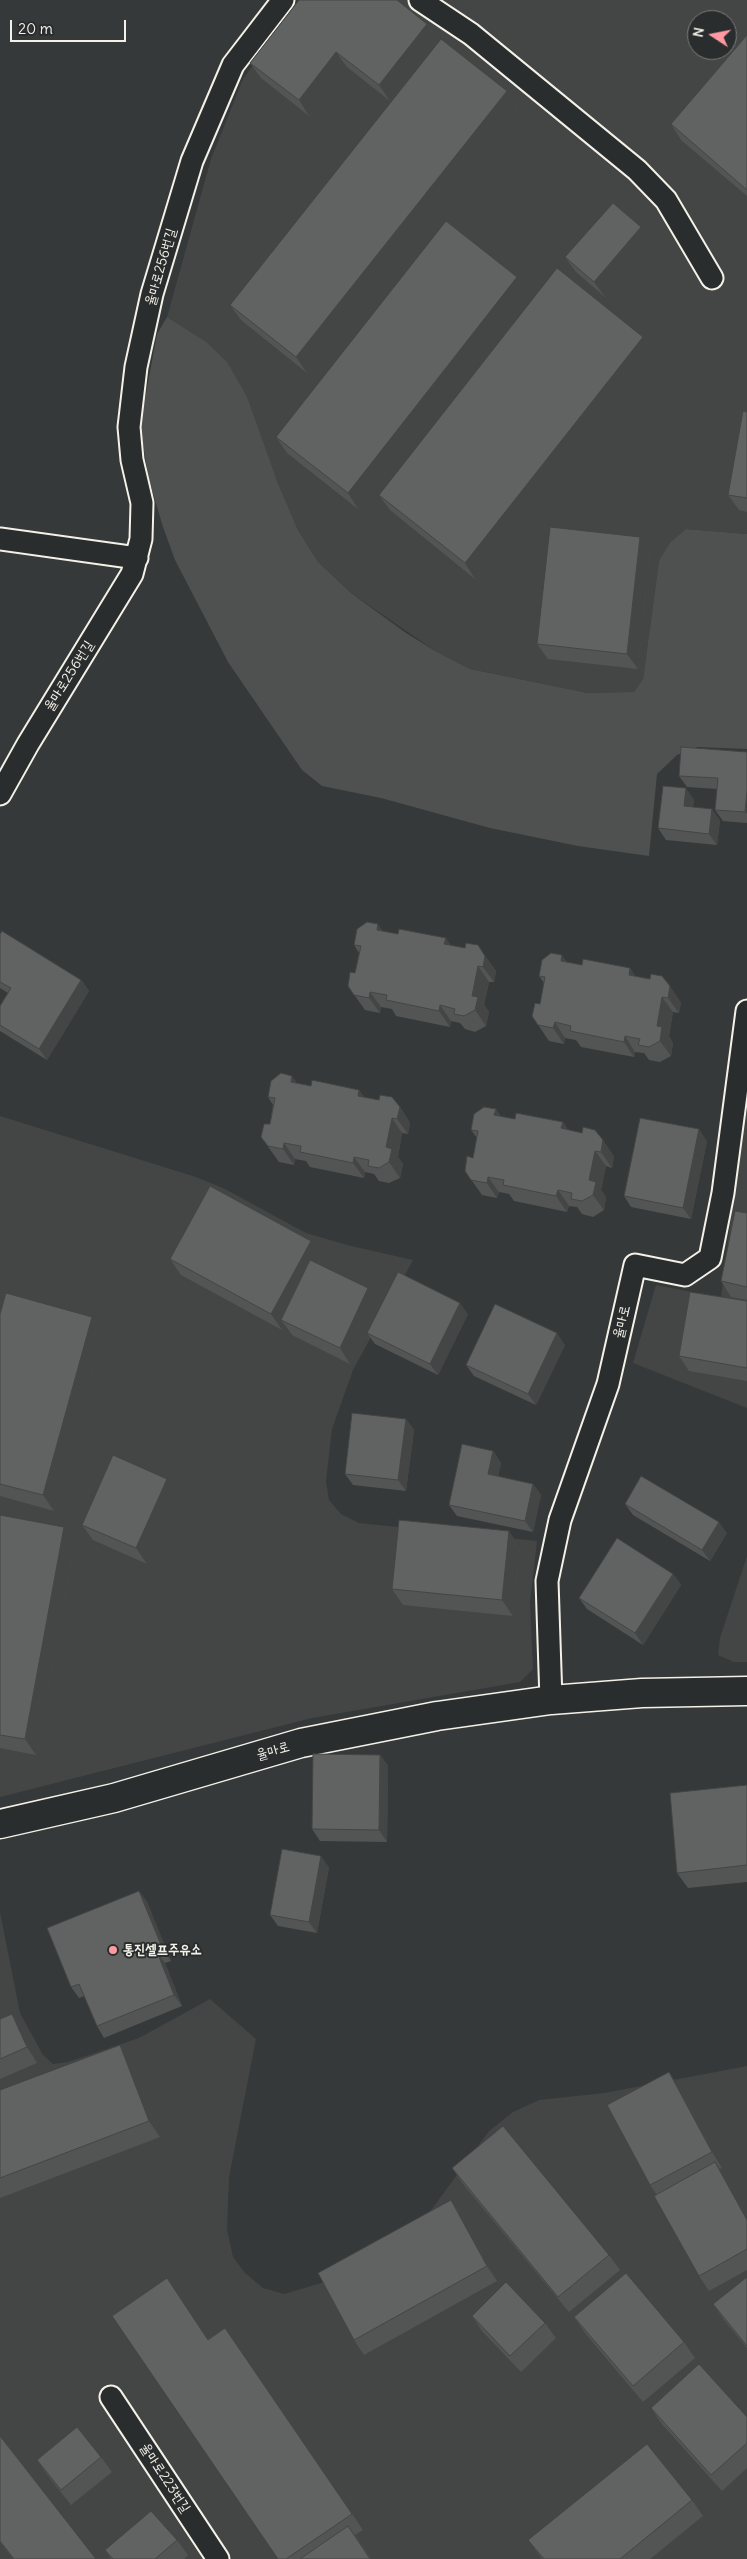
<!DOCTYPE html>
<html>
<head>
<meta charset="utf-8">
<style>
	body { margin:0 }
	#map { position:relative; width:747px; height:2559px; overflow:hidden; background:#363939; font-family:Delius,sans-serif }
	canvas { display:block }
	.north { position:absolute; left:687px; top:10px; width:50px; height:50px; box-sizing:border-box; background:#2a2d2e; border:1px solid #7b7b78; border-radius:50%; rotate:281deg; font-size:14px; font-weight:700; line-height:20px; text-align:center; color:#f4f1e8 }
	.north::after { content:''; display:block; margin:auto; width:18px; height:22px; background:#ff9aa2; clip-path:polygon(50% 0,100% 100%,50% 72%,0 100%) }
	.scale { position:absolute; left:10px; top:20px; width:116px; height:22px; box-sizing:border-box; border:2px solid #f4f1e8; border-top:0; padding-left:6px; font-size:15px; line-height:18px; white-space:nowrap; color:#f4f1e8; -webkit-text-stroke:4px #2a2d2e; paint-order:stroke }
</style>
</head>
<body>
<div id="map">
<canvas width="747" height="2559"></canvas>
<div class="north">N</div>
<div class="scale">20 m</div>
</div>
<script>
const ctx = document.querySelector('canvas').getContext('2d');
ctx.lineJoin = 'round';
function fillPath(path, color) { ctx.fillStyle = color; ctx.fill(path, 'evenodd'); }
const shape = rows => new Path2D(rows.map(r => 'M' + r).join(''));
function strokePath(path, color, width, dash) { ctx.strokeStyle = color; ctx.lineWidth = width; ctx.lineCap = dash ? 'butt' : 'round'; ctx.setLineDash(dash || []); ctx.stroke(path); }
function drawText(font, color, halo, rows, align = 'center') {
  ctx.font = font + ' Delius,"Poor Story",sans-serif'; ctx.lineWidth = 4; ctx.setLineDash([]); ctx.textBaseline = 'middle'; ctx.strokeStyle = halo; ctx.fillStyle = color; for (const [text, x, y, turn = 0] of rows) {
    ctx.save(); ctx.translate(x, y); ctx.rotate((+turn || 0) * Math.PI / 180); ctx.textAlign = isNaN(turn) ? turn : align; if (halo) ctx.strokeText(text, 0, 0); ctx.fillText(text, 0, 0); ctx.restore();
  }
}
fillPath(shape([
	[303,0,747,0,747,534,686,529,659,561,643,679,634,692,588,693,470,669,437,652,351,593,318,562,298,530,277,481,205,341,167,317,211,159,243,79,287,18],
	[697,20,727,20,727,50,697,50],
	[747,1093,747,1408,633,1363,656,1285,721,1298],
	[0,1116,196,1177,225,1189,306,1233,351,1246,413,1260,353,1370,332,1429,326,1481,329,1500,341,1514,359,1523,537,1541,530,1602,533,1669,520,1682,312,1718,0,1797],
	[747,1556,747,1662,734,1662,718,1655,720,1638],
	[0,1912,20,2013,43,2055,53,2064,68,2062,139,2038,210,1999,256,2039,229,2177,227,2229,233,2257,245,2273,263,2288,284,2294,321,2283,384,2247,429,2213,489,2131,513,2112,539,2100,604,2093,747,2066,747,2559,0,2559]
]), '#434645');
fillPath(shape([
	[167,317,205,341,227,362,247,397,277,481,298,530,318,562,351,593,406,633,437,652,470,669,588,693,634,692,643,679,659,561,670,543,686,529,747,534,747,749,698,747,677,755,657,774,649,856,578,846,490,828,381,798,322,786,302,770,228,662,175,560,163,527,149,480,140,426,157,334]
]), '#4e514f');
const lane = shape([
	[420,0,471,34,637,170,666,200,712,278],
	[0,539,137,558],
	[0,794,28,744,132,574,141,539,142,503,132,460,129,427,136,367,152,294,192,161,233,65,283,0],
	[551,1700,547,1581,560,1520,608,1384,635,1265,685,1275,710,1258,723,1193,747,1011],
	[111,2397,218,2559]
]);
const secondary = shape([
	[0,1824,114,1798,301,1743,437,1716,551,1700,642,1693,747,1691]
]);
strokePath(lane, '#f4f1e8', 25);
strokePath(secondary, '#f4f1e8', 31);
strokePath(lane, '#2a2d2e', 21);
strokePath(secondary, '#2a2d2e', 28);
fillPath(shape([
	[427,24,438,39,390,101,347,67,309,116,261,78,250,63],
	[747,35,747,196,681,140,671,124],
	[507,91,518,107,307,373,241,320,230,305],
	[652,242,605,297,576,272,565,257],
	[528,292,358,509,287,453,276,437],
	[643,337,654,352,475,579,390,510,379,495],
	[747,412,747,512,739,510,728,495],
	[640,537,650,553,638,669,548,659,537,644],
	[747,752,747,823,723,821,715,810,717,789,687,787,679,776],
	[694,799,693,807,720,820,717,845,666,840,658,828],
	[383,931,451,945,485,956,496,971,494,982,489,982,484,1005,489,1012,486,1026,475,1032,465,1029,460,1023,451,1021,450,1027,396,1016,392,1009,381,1007,380,1013,365,1010,348,986,355,973,359,953,354,945],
	[0,934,81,980,89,991,47,1060,0,1031,0,1006,8,993,0,988],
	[567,962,582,965,630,968,635,976,681,1002,679,1013,673,1012,669,1036,673,1043,671,1056,660,1062,649,1060,644,1053,635,1052,634,1057,581,1047,576,1040,565,1038,564,1044,549,1041,532,1016,540,1004,544,983,539,976],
	[297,1083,311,1086,359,1090,364,1097,400,1107,410,1123,408,1134,402,1133,398,1157,403,1164,400,1178,389,1183,379,1181,374,1174,365,1172,364,1178,310,1167,306,1161,295,1159,294,1165,279,1162,261,1137,270,1124,273,1105,268,1097],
	[496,1109,501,1117,515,1119,563,1122,568,1130,614,1156,612,1168,606,1166,601,1190,606,1197,604,1210,593,1217,582,1214,577,1207,569,1206,567,1212,514,1201,509,1194,499,1192,497,1198,482,1195,465,1171,473,1158,477,1138,471,1130],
	[707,1141,691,1219,631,1207,624,1196],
	[747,1213,747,1300,731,1297,721,1281],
	[322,1256,318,1264,379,1304,350,1364,292,1335,285,1325,282,1330,181,1275,170,1259],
	[747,1301,747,1381,689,1371,679,1356],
	[0,1314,92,1317,103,1332,54,1511,0,1496],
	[468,1314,438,1375,375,1344,367,1333],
	[565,1345,536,1405,474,1376,466,1365],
	[406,1419,414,1430,406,1491,353,1485,345,1474],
	[493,1451,501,1463,498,1477,533,1484,541,1495,533,1532,457,1516,449,1505],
	[177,1494,147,1564,93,1540,82,1525],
	[625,1504,727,1533,710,1561,633,1515],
	[0,1515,75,1542,36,1755,0,1748],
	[520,1547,513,1616,403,1605,392,1589],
	[673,1574,681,1585,643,1645,587,1609,579,1598],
	[380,1755,388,1766,387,1842,320,1841,312,1829],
	[747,1785,747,1882,688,1888,677,1873],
	[329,1867,317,1933,278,1926,270,1915],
	[139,1891,147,1902,171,1961,165,1963,182,2006,104,2038,97,2026,84,1996,79,1998,71,1987],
	[12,2014,23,2029,37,2063,0,2079,0,2019],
	[120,2045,131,2060,160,2137,0,2198,0,2090],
	[680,2087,722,2168,720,2169,726,2178,747,2216,747,2270,709,2291,699,2276,657,2195,650,2185],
	[452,2168,609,2255,620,2270,569,2312,463,2184],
	[451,2200,462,2215,497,2281,364,2355,354,2340],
	[747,2277,747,2348,724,2320,713,2304],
	[472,2316,545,2323,556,2338,521,2372,482,2331],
	[574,2317,684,2342,695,2358,643,2402,585,2333],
	[225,2328,363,2530,355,2535,371,2559,278,2559,208,2339],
	[651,2408,747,2417,747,2468,722,2491,661,2423],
	[0,2436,96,2559,13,2559,0,2542],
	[101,2457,112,2472,71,2505,48,2476,37,2460],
	[692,2500,703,2516,650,2559,542,2559,528,2540],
	[177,2540,188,2555,184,2559,111,2559,105,2550]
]), '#535554');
fillPath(shape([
	[427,24,438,39,390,101,379,85],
	[336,52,347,67,309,116,299,100],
	[507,91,518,107,307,373,296,357],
	[641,227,652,242,605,297,594,282],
	[517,277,528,292,358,509,348,493],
	[643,337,654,352,475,579,465,563],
	[640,537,650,553,638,669,627,654],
	[686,788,694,799,692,817,684,806],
	[747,791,747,814,745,812],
	[712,809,720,820,717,845,709,834],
	[378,924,389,940,377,930],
	[446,938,456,953,444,944],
	[562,955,573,970,561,961],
	[485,956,496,971,494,982,483,967],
	[478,966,489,982,484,1005,489,1012,486,1026,475,1010,472,996],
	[630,968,641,984,629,975],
	[81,980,89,991,47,1060,39,1049],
	[670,986,681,1002,679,1013,668,998],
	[370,992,381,1007,380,1013,369,998],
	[662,997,673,1012,669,1036,673,1043,671,1056,660,1041,657,1026],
	[440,1005,451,1021,450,1027,439,1011],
	[555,1022,565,1038,564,1044,553,1028],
	[625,1036,635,1052,634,1057,624,1042],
	[292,1076,303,1091,291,1082],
	[359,1090,370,1105,358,1096],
	[400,1107,410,1123,408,1134,397,1119],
	[496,1109,506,1124,494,1115],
	[392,1118,402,1133,398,1157,403,1164,400,1178,389,1162,386,1147],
	[563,1122,573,1138,561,1128],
	[699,1129,707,1141,691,1219,683,1208],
	[603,1140,614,1156,612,1168,601,1152],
	[284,1143,295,1159,294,1165,283,1149],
	[595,1151,606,1166,601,1190,606,1197,604,1210,593,1195,589,1180],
	[354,1157,365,1172,364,1178,353,1163],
	[0,1166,10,1180,2,1229,0,1226],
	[488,1177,499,1192,497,1198,487,1183],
	[558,1190,569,1206,567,1212,556,1196],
	[311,1241,322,1256,286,1322,281,1320,285,1325,282,1330,271,1314],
	[368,1288,379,1304,350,1364,340,1348],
	[460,1303,468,1314,438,1375,430,1364],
	[92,1317,103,1332,54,1511,43,1495],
	[557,1333,565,1345,536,1405,528,1394],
	[406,1419,414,1430,406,1491,398,1480],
	[493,1451,501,1463,496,1486,488,1474],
	[167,1479,177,1494,147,1564,136,1548],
	[533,1484,541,1495,533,1532,525,1521],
	[719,1522,727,1533,710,1561,702,1550],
	[64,1527,75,1542,36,1755,25,1739],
	[509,1531,520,1547,513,1616,502,1600],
	[673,1574,681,1585,643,1645,635,1633],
	[380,1755,388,1766,387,1842,379,1830],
	[321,1856,329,1867,317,1933,309,1922],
	[139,1891,147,1902,171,1961,163,1950],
	[157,1952,165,1963,182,2006,174,1995],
	[12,2014,23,2029,37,2063,27,2047],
	[120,2045,131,2060,160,2137,149,2121],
	[669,2072,680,2087,722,2168,712,2152],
	[715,2162,726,2178,747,2216,747,2220],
	[451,2200,462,2215,497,2281,487,2266]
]), '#444545');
const building = shape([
	[299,0,397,0,427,24,379,85,336,52,299,100,250,63,299,0],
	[747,35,747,190,671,124,747,35],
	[441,39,507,91,296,357,230,305,441,39],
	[613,203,641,227,594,282,565,257,613,203],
	[446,221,517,277,348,493,276,437,446,221],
	[557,268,643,337,465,563,379,495,557,268],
	[743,411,747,412,747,498,728,495,743,411],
	[550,527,640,537,627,654,537,644,550,527],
	[681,747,747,752,747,791,745,812,715,810,718,778,679,776,681,747],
	[663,786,686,788,684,806,712,809,709,834,658,828,663,786],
	[367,922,378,924,377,930,398,934,399,929,446,938,444,944,465,948,466,943,478,945,485,956,483,967,478,966,472,996,478,997,475,1010,464,1016,454,1014,455,1009,440,1005,439,1011,386,1000,387,995,370,992,369,998,354,995,348,986,350,972,355,973,361,946,354,945,357,929,367,922],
	[2,931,81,980,39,1049,0,1025,0,1006,11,988,0,982,0,934,2,931],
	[551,953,562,955,561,961,582,965,583,959,630,968,629,975,650,979,651,974,662,976,670,986,668,998,662,997,657,1026,662,1027,660,1041,649,1047,638,1045,640,1039,625,1036,624,1042,570,1031,571,1026,555,1022,553,1028,538,1025,532,1016,535,1003,540,1004,545,977,539,976,542,960,551,953],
	[281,1073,292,1076,291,1082,311,1086,312,1080,359,1090,358,1096,379,1100,380,1095,392,1097,400,1107,397,1119,392,1118,386,1147,392,1149,389,1162,379,1168,368,1166,369,1160,354,1157,353,1163,300,1152,301,1146,284,1143,283,1149,268,1146,261,1137,264,1124,270,1124,275,1098,268,1097,271,1081,281,1073],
	[484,1107,496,1109,494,1115,515,1119,516,1113,563,1122,561,1128,582,1133,583,1127,595,1130,603,1140,601,1152,595,1151,589,1180,596,1182,593,1195,582,1201,571,1199,572,1193,558,1190,556,1196,503,1185,504,1180,488,1177,487,1183,471,1180,465,1171,467,1156,473,1158,478,1131,471,1130,474,1114,484,1107],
	[640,1118,699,1129,683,1208,624,1196,640,1118],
	[210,1186,311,1241,271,1314,170,1259,210,1186],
	[735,1211,747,1213,747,1287,721,1281,735,1211],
	[310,1260,368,1288,340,1348,281,1320,310,1260],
	[398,1272,460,1303,430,1364,367,1333,398,1272],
	[690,1292,747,1301,747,1368,679,1356,690,1292],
	[6,1293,92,1317,43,1495,0,1484,0,1314,6,1293],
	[495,1304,557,1333,528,1394,466,1365,495,1304],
	[352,1413,406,1419,398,1480,345,1474,352,1413],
	[462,1444,493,1451,488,1474,533,1484,525,1521,449,1505,462,1444],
	[113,1455,167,1479,136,1548,82,1525,113,1455],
	[641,1476,719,1522,702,1550,625,1504,641,1476],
	[0,1515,64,1527,25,1739,0,1735,0,1515],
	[399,1520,509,1531,502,1600,392,1589,399,1520],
	[617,1538,673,1574,635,1633,579,1598,617,1538],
	[313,1754,380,1755,379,1830,312,1829,313,1754],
	[747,1785,747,1865,677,1873,670,1793,747,1785],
	[282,1849,321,1856,309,1922,270,1915,282,1849],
	[139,1891,163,1950,157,1952,174,1995,97,2026,79,1984,71,1987,47,1928,139,1891],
	[12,2014,27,2047,0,2059,0,2019,12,2014],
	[120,2045,149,2121,0,2178,0,2090,120,2045],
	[669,2072,712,2152,650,2185,607,2105,669,2072],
	[503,2126,609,2255,558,2297,452,2168,503,2126],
	[715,2162,747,2220,747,2249,699,2276,654,2196,715,2162],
	[451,2200,487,2266,354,2340,318,2273,451,2200],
	[626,2273,684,2342,633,2386,574,2317,626,2273],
	[747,2277,747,2346,713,2304,747,2277],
	[167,2278,208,2340,225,2328,352,2514,286,2559,278,2559,112,2316,167,2278],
	[506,2282,545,2323,510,2356,472,2316,506,2282],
	[699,2364,747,2417,747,2443,711,2475,651,2408,699,2364],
	[77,2427,101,2457,61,2490,37,2460,77,2427],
	[0,2436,96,2559,14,2559,0,2541,0,2436],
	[647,2444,692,2500,620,2559,544,2559,528,2540,647,2444],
	[151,2511,177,2540,155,2559,113,2559,105,2550,151,2511],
	[348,2526,370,2559,300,2559,348,2526]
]);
fillPath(building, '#616362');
strokePath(building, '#444545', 1);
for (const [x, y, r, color] of [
	[113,1950,5,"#ff9aa2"]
]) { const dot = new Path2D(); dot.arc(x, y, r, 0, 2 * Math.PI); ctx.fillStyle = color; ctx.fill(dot); strokePath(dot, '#2a2d2e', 2); }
drawText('14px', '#f4f1e8', '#2a2d2e', [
	["율마로256번길",161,267,-74],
	["율마로256번길",69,676,-58],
	["율마로",622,1322,-77],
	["율마로",273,1751,-16],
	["율마로223번길",165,2478,57]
]);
drawText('bold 14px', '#f4f1e8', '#2a2d2e', [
	["통진셀프주유소",123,1950]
], 'left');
</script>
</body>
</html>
